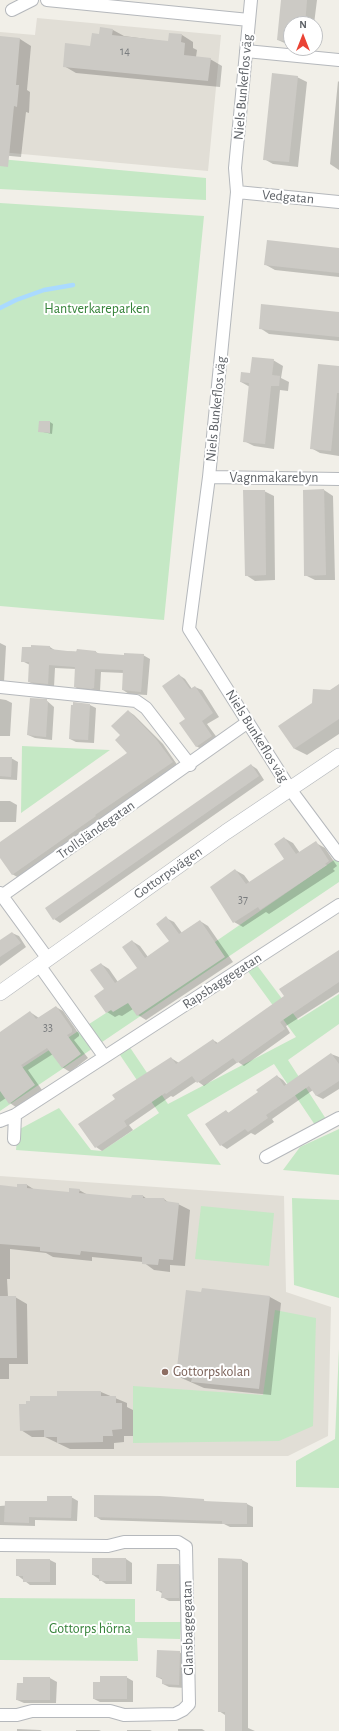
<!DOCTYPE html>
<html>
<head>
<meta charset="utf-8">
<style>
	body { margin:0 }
	#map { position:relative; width:339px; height:1731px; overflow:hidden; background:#f1efe8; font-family:"Alegreya Sans",sans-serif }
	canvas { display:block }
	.north { position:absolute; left:283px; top:16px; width:40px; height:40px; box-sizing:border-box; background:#fff; border:1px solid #bfc1c3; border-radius:50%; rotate:0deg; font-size:11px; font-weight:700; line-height:16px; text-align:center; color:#5f6368 }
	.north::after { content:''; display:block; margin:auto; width:14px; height:18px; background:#ea4335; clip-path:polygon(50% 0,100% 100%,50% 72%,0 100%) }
</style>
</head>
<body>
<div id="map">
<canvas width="339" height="1731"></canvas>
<div class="north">N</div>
</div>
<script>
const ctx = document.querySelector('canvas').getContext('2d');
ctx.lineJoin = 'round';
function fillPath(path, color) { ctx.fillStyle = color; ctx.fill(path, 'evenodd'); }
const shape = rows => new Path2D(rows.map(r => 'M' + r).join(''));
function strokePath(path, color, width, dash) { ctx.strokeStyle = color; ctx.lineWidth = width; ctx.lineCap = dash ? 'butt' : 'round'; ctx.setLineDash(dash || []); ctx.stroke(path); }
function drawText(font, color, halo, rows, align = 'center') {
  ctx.font = font + ' "Alegreya Sans",sans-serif'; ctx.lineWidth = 4; ctx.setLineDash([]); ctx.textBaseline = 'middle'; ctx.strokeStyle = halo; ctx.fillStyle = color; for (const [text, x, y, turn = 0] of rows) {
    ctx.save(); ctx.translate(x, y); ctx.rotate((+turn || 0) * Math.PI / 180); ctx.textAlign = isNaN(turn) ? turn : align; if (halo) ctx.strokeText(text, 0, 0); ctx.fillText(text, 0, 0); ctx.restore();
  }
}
fillPath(shape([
	[37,18,221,35,208,171,0,152,0,32,35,35],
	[0,1176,284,1196,286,1292,331,1307,328,1436,288,1456,0,1456]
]), '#e1ded6');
fillPath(shape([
	[0,159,206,178,206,200,0,189],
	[0,203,204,216,164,620,0,606],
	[22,746,110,750,21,813],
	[337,858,339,861,339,882,0,1111,0,1090,20,1069,212,944],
	[256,964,298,1020,339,994,339,1024,288,1060,326,1119,315,1125,274,1064,187,1115,221,1165,16,1150,18,1130,59,1108,91,1150,102,1151,159,1113,118,1052,129,1046,168,1104,296,1037,247,970],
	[339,1129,339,1175,283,1170,300,1147],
	[292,1198,339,1200,339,1298,294,1285],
	[201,1206,274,1213,269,1266,195,1259],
	[275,1310,316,1318,313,1426,279,1441,133,1443,133,1386,263,1395],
	[339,1349,339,1488,296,1487,296,1461,335,1439],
	[0,1598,135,1599,135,1622,181,1622,180,1639,137,1638,138,1661,0,1660]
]), '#c5e8c5');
fillPath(shape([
	[282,0,317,0,314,24,291,24,291,46,278,40],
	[113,30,124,36,169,42,182,35,193,42,193,48,197,50,196,57,210,59,222,66,220,87,76,73,64,66,91,47,100,35],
	[0,37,20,39,31,46,27,90,30,92,29,113,26,112,21,157,0,155],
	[297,77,307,82,298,167,273,164,264,159],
	[338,81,339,82,339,170,330,164],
	[339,249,339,277,275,270,266,265],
	[339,313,339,341,269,334,260,328],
	[273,360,283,366,281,378,289,382,288,391,280,390,274,449,254,446,244,441,250,387,241,382],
	[339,367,339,456,320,453,311,448],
	[50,422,53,424,52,434,39,431],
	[324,490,333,496,335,580,315,580,305,575],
	[264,491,274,496,275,580,255,581,246,575],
	[0,643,6,646,4,682,0,682],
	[50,647,56,651,96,652,101,655,125,657,143,655,150,659,147,695,129,694,123,690,124,673,101,672,100,691,81,690,75,687,76,669,55,668,54,687,36,685,29,682,30,665,22,661],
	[179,675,185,679,192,689,195,687,202,690,219,717,207,724,218,739,203,750,196,746,186,719],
	[339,685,339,734,307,755,295,749,280,726],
	[0,699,6,700,12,703,10,736,0,736],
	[46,700,54,707,52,740,35,738,28,735],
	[90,705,96,708,94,743,76,742,70,739],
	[128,711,134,715,163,744,178,766,101,819,102,820,19,878,12,874,0,856,0,843,128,753,122,735],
	[0,758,11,758,18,762,17,780,0,779],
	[251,765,257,769,264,780,60,923,54,919],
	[0,801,10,801,17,805,16,822,0,822],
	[284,838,293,843,300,853,316,843,325,848,337,866,333,869,335,871,269,914,266,912,243,927,234,922,235,870,244,875,250,883,285,859],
	[166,918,174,922,182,933,200,921,208,926,233,962,146,1020,138,1015,133,1009,122,1016,119,1015,115,1017,107,1012,106,990,101,964,109,969,118,982,138,969,132,941,140,946,148,957,170,942],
	[12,933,19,936,26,947,0,966,0,941],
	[339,951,339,992,286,1026,290,1033,244,1066,238,1062,204,1086,197,1081,173,1097,171,1096,129,1125,133,1130,102,1151,96,1147,116,1099,114,1095,171,1058,179,1063,213,1040,218,1043,285,997],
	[56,1007,63,1011,79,1034,79,1036,74,1040,88,1058,70,1072,62,1067,53,1054,28,1070,42,1090,17,1108,10,1103,6,1098,0,1102,0,1033,30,1012,39,1018],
	[331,1054,339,1057,339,1089,323,1099,317,1096,313,1090,272,1119,274,1122,255,1135,251,1133,227,1149,221,1145,226,1111,229,1113,259,1092,277,1076,283,1080,287,1085],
	[18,1185,27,1185,35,1190,70,1193,79,1190,88,1195,132,1199,133,1196,143,1196,147,1199,164,1199,169,1203,178,1204,190,1210,185,1266,170,1265,170,1272,154,1270,143,1262,92,1257,92,1261,53,1257,46,1253,10,1249,10,1279,7,1279,8,1297,15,1297,27,1304,28,1364,9,1364,9,1379,0,1379,0,1186,18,1188],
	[202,1293,270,1297,281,1303,271,1395,204,1388,177,1376],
	[58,1392,101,1392,127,1403,127,1407,133,1410,133,1436,124,1436,124,1442,114,1443,114,1449,70,1449,45,1437,32,1437,21,1430,27,1405,58,1397],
	[71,1497,78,1501,77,1521,35,1520,35,1526,0,1525,0,1506,48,1502],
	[203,1500,208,1503,247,1504,253,1507,253,1527,230,1527,224,1524,101,1520,95,1516],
	[126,1559,132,1563,132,1584,106,1584,93,1575],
	[50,1560,56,1563,56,1585,30,1585,17,1575],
	[242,1560,248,1563,248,1728,255,1731,226,1731,225,1715,219,1711],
	[179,1565,185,1569,185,1601,169,1601,162,1597,163,1594,157,1590],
	[179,1652,186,1656,185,1688,169,1687,163,1684,163,1680,157,1677],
	[126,1677,133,1681,133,1702,100,1702,94,1699,101,1683],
	[24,1678,50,1678,57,1682,56,1703,24,1703,17,1700,24,1684],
	[17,1729,40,1730,42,1731,17,1731],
	[178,1729,202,1729,205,1731,178,1731],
	[76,1730,99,1730,101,1731,76,1731],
	[127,1730,150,1730,152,1731,127,1731]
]), '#0003');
strokePath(shape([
	[0,308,16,300,44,290,73,285]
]), '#aadaff', 4.5);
fillPath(shape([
	[281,0,307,0,305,24,291,24,291,42,277,40],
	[100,27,113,29,112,35,168,41,169,33,182,34,181,42,185,43,184,55,211,58,208,81,63,67,65,43,90,46,92,33,99,34],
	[0,36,20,38,16,85,19,85,17,107,14,106,8,167,0,166],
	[272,73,298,76,289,162,263,160],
	[267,240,339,248,339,273,264,265],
	[261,304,339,312,339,337,259,329],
	[252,357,274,359,272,375,280,376,279,386,271,386,265,444,243,442,249,383,240,382,241,372,250,373],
	[318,364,339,366,339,393,337,393,331,451,310,449],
	[39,421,50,421,50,433,38,432],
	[324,489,326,575,304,576,303,490],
	[243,490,265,490,266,575,245,576],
	[31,645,50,646,50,649,76,652,77,649,96,651,96,653,124,655,124,653,144,654,141,692,122,690,123,670,95,669,94,688,91,689,74,687,75,667,49,665,48,684,28,682,29,662,21,662,22,647,31,647],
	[179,674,190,689,195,686,213,713,202,721,212,736,196,747,179,723,185,719,162,686],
	[339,684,339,719,294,749,278,726,312,703,313,689,330,690],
	[30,698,47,699,47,702,48,702,46,737,27,735],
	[73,702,90,704,88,740,69,739,71,705,73,705],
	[128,710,156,739,173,762,95,815,96,816,12,875,0,858,0,842,127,753,115,740,120,735,111,726],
	[0,757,12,757,11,777,0,776],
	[251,764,259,776,53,920,45,908],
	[284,837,296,854,316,841,329,861,325,864,327,865,260,910,258,907,233,923,210,887,235,869,246,884,284,859,274,844],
	[166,916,179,934,200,920,225,957,137,1016,128,1003,113,1012,111,1010,106,1013,94,996,104,989,90,970,101,963,115,983,137,968,122,947,132,940,145,958,169,941,156,924],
	[12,932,21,943,0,957,0,940],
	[339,950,339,982,280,1022,285,1029,237,1063,233,1058,197,1083,192,1076,166,1094,165,1093,124,1121,127,1126,95,1148,78,1124,115,1099,112,1095,171,1057,176,1064,213,1039,216,1044,284,996,279,989],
	[56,1006,72,1029,72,1032,67,1035,81,1054,62,1068,47,1048,21,1065,35,1085,9,1104,0,1091,0,1032,30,1011,36,1019],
	[331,1053,339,1064,339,1081,316,1096,309,1086,266,1115,268,1118,248,1132,245,1129,220,1146,205,1124,226,1110,228,1113,242,1103,258,1092,256,1090,277,1075,284,1086],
	[17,1184,27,1184,27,1188,69,1192,69,1188,80,1189,79,1193,131,1198,132,1195,143,1195,143,1198,164,1198,165,1201,179,1203,173,1260,159,1259,158,1265,142,1264,142,1257,81,1251,80,1255,40,1251,40,1247,0,1244,0,1185,17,1187],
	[202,1288,270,1296,259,1389,191,1382,192,1378,176,1376,186,1290,201,1292],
	[0,1296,16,1296,17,1358,0,1358],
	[57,1391,101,1391,101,1396,116,1396,116,1403,122,1403,122,1429,112,1430,113,1436,103,1436,103,1442,57,1443,57,1437,44,1437,44,1430,20,1431,19,1404,26,1404,26,1401,30,1401,30,1396,57,1396],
	[94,1495,160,1496,204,1499,204,1501,247,1503,247,1524,222,1524,222,1521,94,1517],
	[47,1496,72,1496,71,1518,29,1517,29,1523,4,1522,5,1501,47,1501],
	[92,1558,126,1558,126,1581,99,1581,99,1575,92,1575],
	[218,1558,242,1559,242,1731,225,1731,225,1712,218,1712],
	[16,1559,50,1559,50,1582,23,1582,23,1576,16,1576],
	[157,1564,179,1564,179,1598,161,1598,162,1591,156,1591],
	[157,1650,180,1651,179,1685,162,1684,162,1678,156,1677],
	[100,1676,127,1676,127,1699,93,1699,93,1682,100,1682],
	[23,1677,50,1677,50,1700,16,1700,17,1683,23,1683]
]), '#cccac5');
const minor = shape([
	[47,0,249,20],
	[251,0,235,168,237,192,209,477,189,629,290,789,339,855],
	[12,10,32,0],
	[246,51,339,60],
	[237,192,339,202],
	[209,477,339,479],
	[0,687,136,701,146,708,190,765],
	[0,893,48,959],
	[0,897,248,722],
	[39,965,104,1056],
	[0,1121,15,1115],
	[14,1139,15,1115,339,905],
	[266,1157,339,1118],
	[0,1545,108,1546,124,1542,178,1542,186,1547,189,1704,183,1710,175,1714,124,1715,110,1711,32,1711,17,1715,0,1715]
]);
const tertiary = shape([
	[0,993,226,832,339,756]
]);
strokePath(minor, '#b5b8bc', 14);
strokePath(tertiary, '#b5b8bc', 16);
strokePath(minor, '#fff', 12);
strokePath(tertiary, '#fff', 15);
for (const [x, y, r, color] of [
	[165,1372,4,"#8d6e63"]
]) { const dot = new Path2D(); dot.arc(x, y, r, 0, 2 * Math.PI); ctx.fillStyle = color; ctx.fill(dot); strokePath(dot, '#fff', 1.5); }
drawText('12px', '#7a7d7f', null, [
	["14",125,51],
	["37",243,899],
	["33",48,1027]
]);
drawText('14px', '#5f6368', '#fff', [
	["Niels Bunkeflos väg",243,87,-85],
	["Vedgatan",288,197,5],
	["Niels Bunkeflos väg",216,409,-84],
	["Vagnmakarebyn",274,478],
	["Niels Bunkeflos väg",257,736,58],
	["Trollsländegatan",96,830,-35],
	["Gottorpsvägen",168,873,-35],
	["Rapsbaggegatan",222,981,-33],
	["Glansbaggegatan",188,1628,-91]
]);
drawText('14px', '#348238', '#fff', [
	["Hantverkareparken",97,309],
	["Gottorps hörna",90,1629]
]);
drawText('14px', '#785e54', '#fff', [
	["Gottorpskolan",173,1372]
], 'left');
</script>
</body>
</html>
